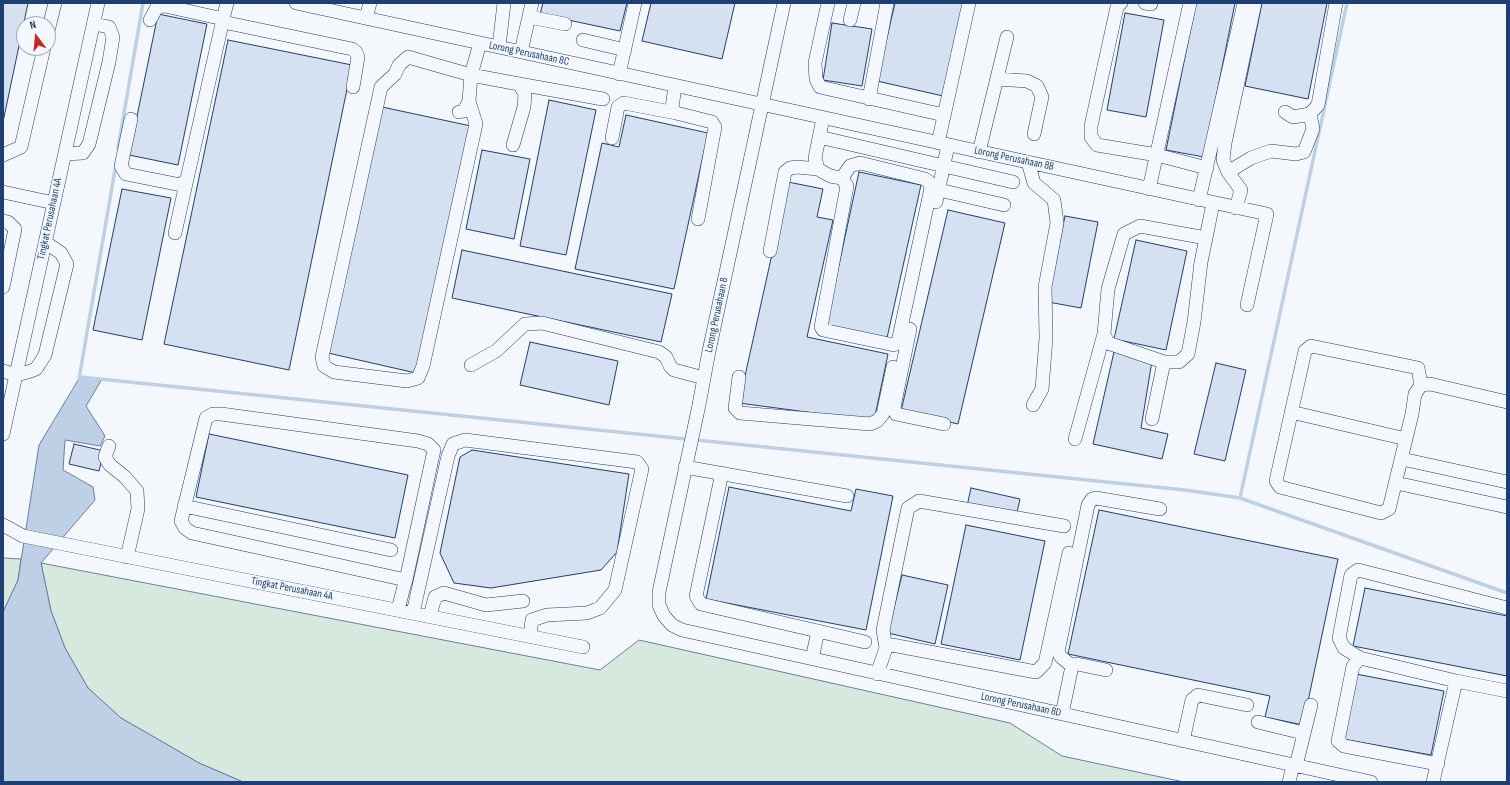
<!DOCTYPE html>
<html>
<head>
<meta charset="utf-8">
<style>
	body { margin:0 }
	#map { position:relative; width:1510px; height:785px; overflow:hidden; background:#f4f7fb; font-family:"Sofia Sans Condensed",sans-serif }
	canvas { display:block }
	.frame { position:absolute; inset:0; border:4px solid #1d3f73; pointer-events:none }
	.north { position:absolute; left:16px; top:16px; width:40px; height:40px; box-sizing:border-box; background:#f4f7fb; border:1px solid #9eadc5; border-radius:50%; rotate:344deg; font-size:11px; font-weight:700; line-height:16px; text-align:center; color:#1d3f73 }
	.north::after { content:''; display:block; margin:auto; width:14px; height:18px; background:#c62828; clip-path:polygon(50% 0,100% 100%,50% 72%,0 100%) }
</style>
</head>
<body>
<div id="map">
<canvas width="1510" height="785"></canvas>
<div class="frame"></div>
<div class="north">N</div>
</div>
<script>
const ctx = document.querySelector('canvas').getContext('2d');
ctx.lineJoin = 'round';
function fillPath(path, color) { ctx.fillStyle = color; ctx.fill(path, 'evenodd'); }
const shape = rows => new Path2D(rows.map(r => 'M' + r).join(''));
function strokePath(path, color, width, dash) { ctx.strokeStyle = color; ctx.lineWidth = width; ctx.lineCap = dash ? 'butt' : 'round'; ctx.setLineDash(dash || []); ctx.stroke(path); }
function drawText(font, color, halo, rows, align = 'center') {
  ctx.font = font + ' "Sofia Sans Condensed",sans-serif'; ctx.lineWidth = 3; ctx.setLineDash([]); ctx.textBaseline = 'middle'; ctx.strokeStyle = halo; ctx.fillStyle = color; for (const [text, x, y, turn = 0] of rows) {
    ctx.save(); ctx.translate(x, y); ctx.rotate((+turn || 0) * Math.PI / 180); ctx.textAlign = isNaN(turn) ? turn : align; if (halo) ctx.strokeText(text, 0, 0); ctx.fillText(text, 0, 0); ctx.restore();
  }
}
const green = shape([
	[3,558,21,559,18,580,3,612,3,558],
	[41,563,600,670,639,640,1010,723,1062,756,1184,782,243,782,199,763,121,718,88,688,65,648,51,611,41,563]
]);
fillPath(green, '#d7e8df');
strokePath(green, '#687fa3', 1);
const water = shape([
	[80,377,102,379,86,406,105,436,100,446,65,440,63,470,93,487,95,500,41,563,51,611,65,648,88,688,121,718,199,763,243,782,3,782,3,612,18,580,39,445,80,377]
]);
fillPath(water, '#bed0e5');
strokePath(water, '#687fa3', 1);
strokePath(shape([
	[118,148,143,3],
	[80,377,1185,490,1240,498,1347,3],
	[79,379,116,164],
	[1240,498,1507,593]
]), '#bed0e5', 3.5);
const building = shape([
	[3,3,28,3,3,122,3,3],
	[543,3,627,3,620,31,540,14,543,3],
	[651,3,735,3,722,59,642,41,651,3],
	[895,3,965,3,943,96,877,81,895,3],
	[1196,3,1235,3,1204,157,1166,150,1196,3],
	[1262,3,1327,3,1308,99,1245,86,1262,3],
	[1125,13,1164,20,1146,117,1107,110,1125,13],
	[158,14,207,24,178,165,129,155,158,14],
	[832,23,872,29,862,86,823,80,832,23],
	[228,40,352,65,289,370,164,344,228,40],
	[549,100,596,110,566,255,520,246,549,100],
	[382,107,471,126,416,373,328,353,382,107],
	[626,115,708,133,674,289,575,269,602,143,619,147,626,115],
	[482,150,530,159,514,239,466,229,482,150],
	[859,172,921,185,887,338,826,325,859,172],
	[788,182,823,189,817,217,833,220,807,337,888,354,874,421,739,403,788,182],
	[122,189,171,198,142,340,93,330,122,189],
	[948,210,1005,223,958,424,901,411,948,210],
	[1065,216,1098,222,1081,308,1048,302,1065,216],
	[1136,240,1187,251,1166,350,1114,339,1136,240],
	[462,250,672,294,661,342,452,298,462,250],
	[530,342,618,361,609,405,520,385,530,342],
	[1114,352,1152,361,1141,428,1168,434,1162,459,1093,444,1114,352],
	[1216,363,1246,370,1225,461,1194,454,1216,363],
	[209,434,408,475,395,538,196,497,209,434],
	[74,444,104,451,99,471,69,464,74,444],
	[472,450,629,474,617,552,601,570,491,588,454,583,440,553,460,457,472,450],
	[729,487,851,511,856,489,893,496,866,630,706,599,729,487],
	[971,488,1020,499,1016,517,967,506,971,488],
	[1099,510,1338,559,1303,725,1265,717,1270,696,1068,654,1099,510],
	[966,525,1045,541,1020,660,941,644,966,525],
	[902,575,948,585,935,644,888,633,902,575],
	[1365,588,1507,616,1507,676,1353,646,1365,588],
	[1356,674,1444,691,1431,755,1343,739,1356,674]
]);
fillPath(building, '#d5e0f0');
strokePath(building, '#1d3f73', 1);
const minor = shape([
	[296,3,1267,214,1247,305],
	[784,3,709,351,699,405,659,592,659,605,664,616,672,625,682,630,1371,782],
	[828,3,815,63,816,79,820,87,944,115],
	[1121,3,1117,7,1091,126,1091,137,1097,145,1157,155,1207,168],
	[1145,3,1151,4],
	[529,17,565,24],
	[366,18,370,3],
	[150,20,157,7,165,6,219,18,224,15,227,3],
	[850,20,854,3],
	[223,22,352,49,356,52,358,57,353,87],
	[48,31,55,3],
	[583,40,625,50],
	[499,47,504,3],
	[521,52,532,3],
	[619,74,635,3],
	[997,79,1027,81,1037,86,1042,97,1034,134],
	[519,84,603,99],
	[675,86,672,108,676,113,712,122,715,127,698,219],
	[869,99,887,3],
	[469,101,476,124,423,366,418,378,407,381,334,372,324,366,322,357,381,87,395,74,399,65,408,57,471,75,519,84,525,94,524,107,513,145],
	[459,112,464,111,469,101,471,75,480,43],
	[1285,112,1293,117,1310,114,1318,105,1336,3],
	[823,118,815,158,818,169,830,176,842,178,847,186,821,327,823,330,894,345,898,342,931,188,929,182,925,179,860,163,850,166,842,178],
	[131,119,121,166,126,174,181,185,187,179,224,15],
	[819,137,1013,182],
	[612,138,618,107,624,103,676,113],
	[938,143,969,3],
	[979,152,1007,37],
	[65,154,83,153,89,144,109,62,113,37,109,27,94,24],
	[3,155,21,147,44,48],
	[1028,162,1034,183,1054,200,1057,223,1045,287,1046,338,1042,389,1033,405],
	[1228,172,1251,158,1271,151,1296,154,1304,152,1313,129,1310,114],
	[1149,189,1190,3],
	[939,190,1004,205],
	[3,192,54,203],
	[1199,200,1244,3],
	[936,202,948,145],
	[1236,208,1241,190,1228,172,1223,160,1225,143,1255,3],
	[3,221,8,222,15,229,3,287],
	[175,233,187,179],
	[1206,238,1140,226,1124,234,1108,289,1104,334,1108,343,1164,362,1179,362,1188,354,1194,322,1201,262,1206,238,1213,203],
	[770,251,785,172,790,168,797,167,818,169],
	[910,329,894,407,896,414,944,424],
	[471,365,496,351,525,324,542,323,659,352,666,357,670,366,674,370,704,378],
	[3,371,16,375,28,372,36,369,45,355,67,264,61,253,45,242],
	[739,377,735,408,740,413,870,424,877,421,883,414,893,367],
	[1421,385,1418,368,1311,346,1305,351,1276,481,1280,487,1381,513,1389,509,1412,414,1415,394,1421,385,1430,384,1507,402],
	[1291,412,1406,439],
	[1152,419,1164,362],
	[3,434,98,3],
	[1075,439,1104,334],
	[109,446,105,457,110,465,125,477,137,491,138,509,127,557],
	[1402,459,1507,482],
	[685,467,847,496],
	[722,473,696,596,701,604,865,642],
	[1396,483,1507,507],
	[184,506,391,550],
	[3,525,23,536,583,647],
	[398,610,404,586,406,580,434,450,428,444,418,441,221,414,213,414,206,418,181,521,185,528,192,533,406,580],
	[413,613,448,456,453,444,465,440,637,462,642,469,615,590,600,608,587,613,547,615,532,620,530,636],
	[430,616,435,597,444,593,486,605,523,601],
	[886,648,883,630,908,508,919,501,1064,526],
	[1360,658,1344,648,1339,638,1351,575,1358,570,1507,608],
	[812,659,818,631],
	[1072,666,1061,657,1058,652,1088,505,1092,499,1096,498,1160,509],
	[877,674,886,648,892,645,1036,672,1045,663,1069,553],
	[1062,714,1072,666,1077,664,1106,670],
	[1258,722,1303,733],
	[1183,741,1192,700,1198,695,1247,705],
	[1438,764,1344,746,1338,741,1353,666,1360,658,1456,681,1507,691],
	[1296,766,1311,705],
	[1289,782,1293,765],
	[1433,782,1456,681]
]);
strokePath(minor, '#1d3f73', 14);
strokePath(minor, '#f4f7fb', 13);
drawText('11px', '#1d3f73', '#f4f7fb', [
	["Lorong Perusahaan 8C",529,54,12],
	["Lorong Perusahaan 8B",1014,159,12],
	["Tingkat Perusahaan 4A",50,219,-78],
	["Lorong Perusahaan 8",717,315,-78],
	["Tingkat Perusahaan 4A",292,589,11],
	["Lorong Perusahaan 8D",1021,705,12]
]);
</script>
</body>
</html>
